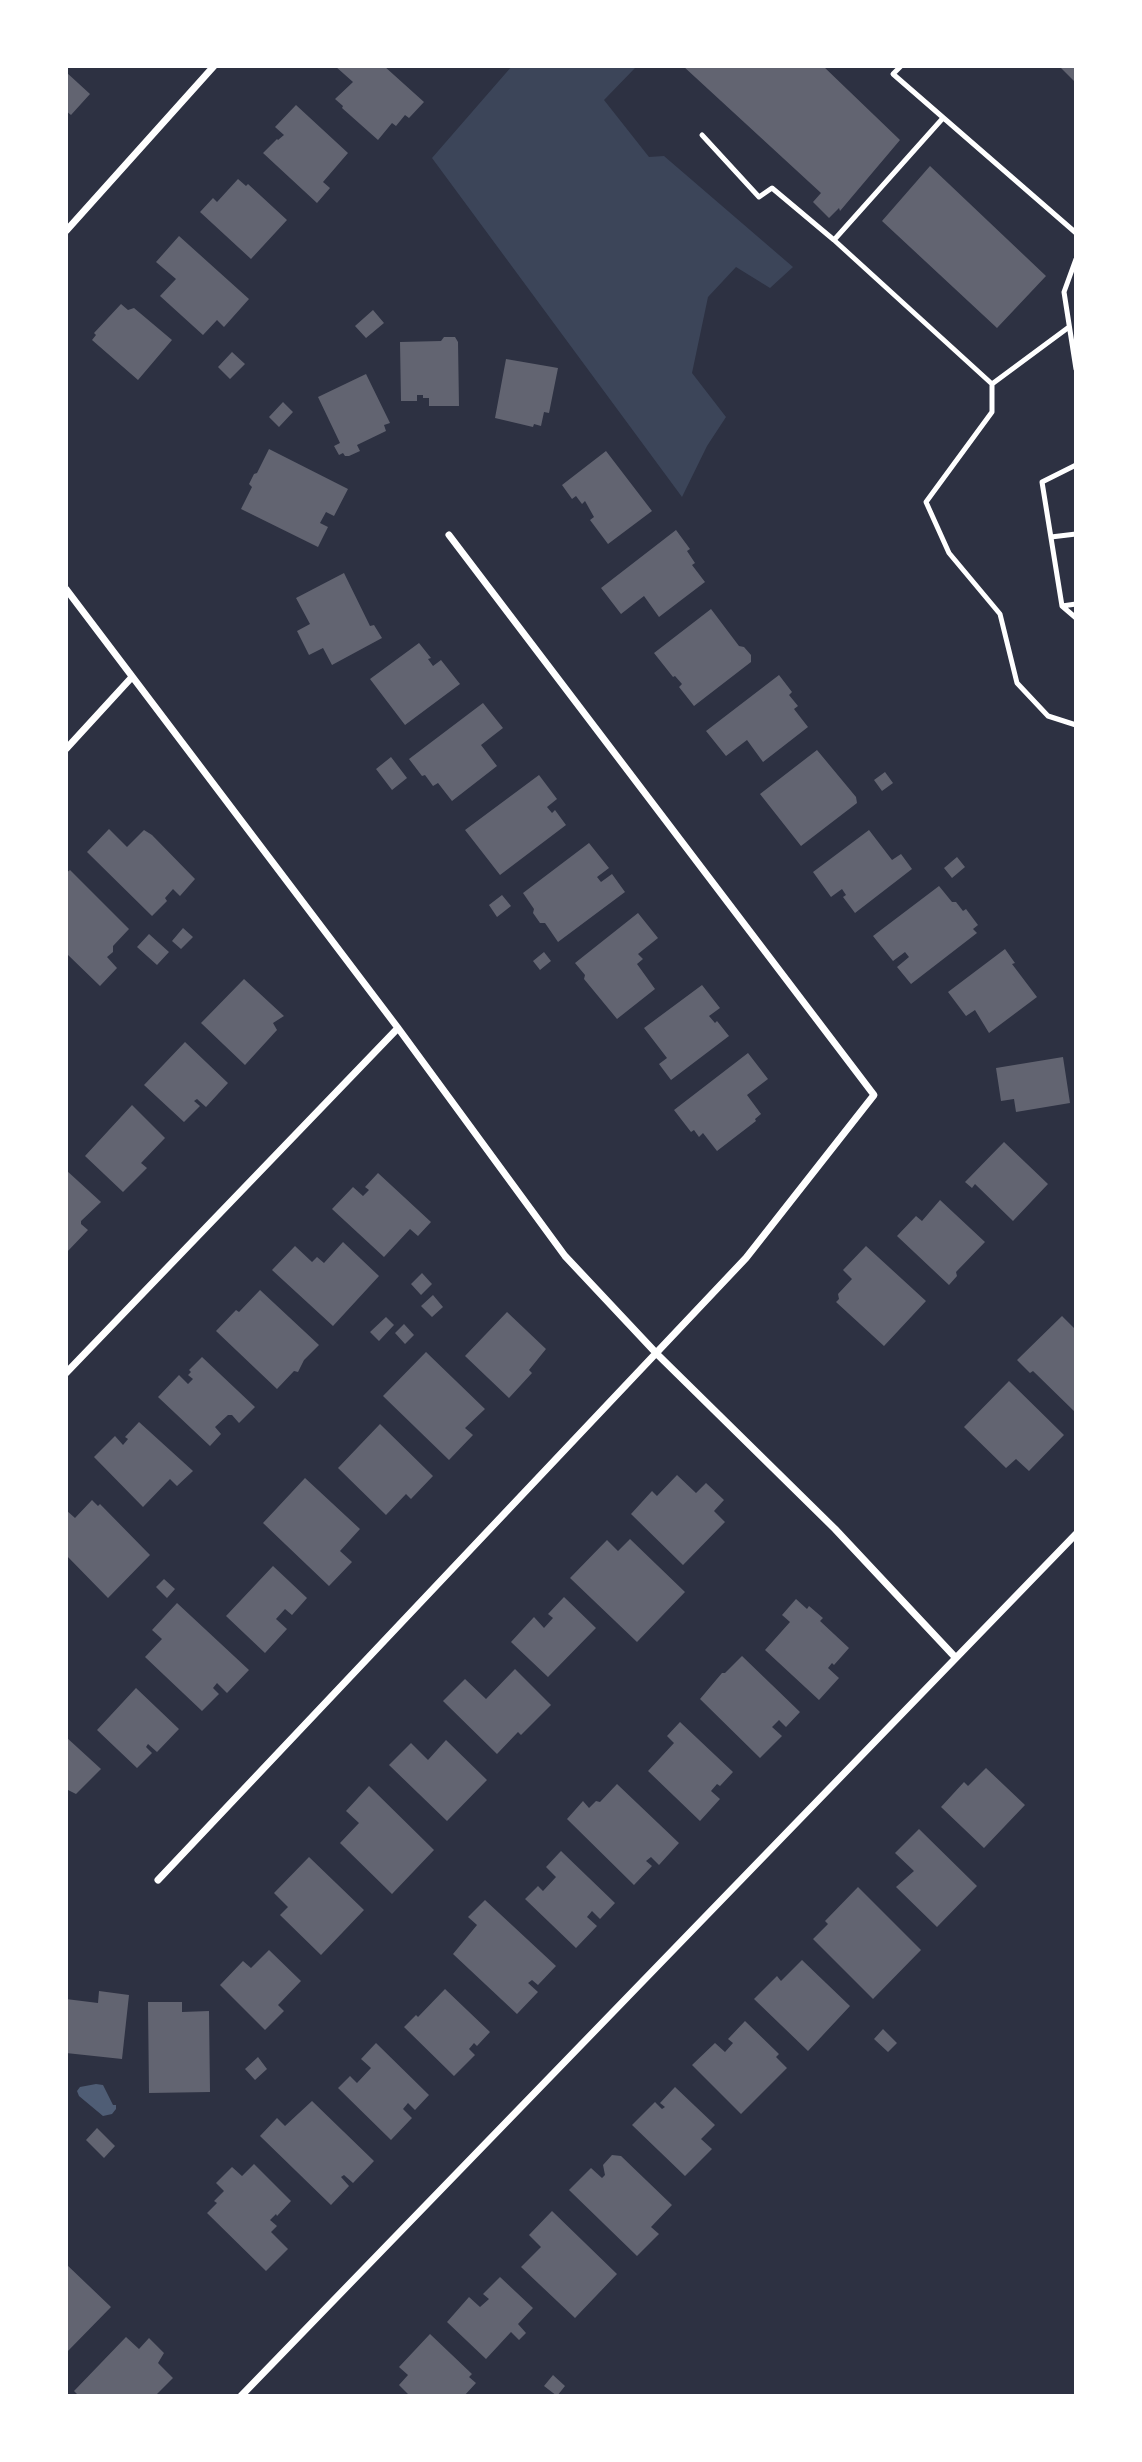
<!DOCTYPE html>
<html>
<head>
<meta charset="utf-8">
<style>
	body { margin:0 }
	#map { position:relative; width:1142px; height:2462px; overflow:hidden; background:#2d3142; font-family:"PT Sans Narrow",sans-serif }
	canvas { display:block }
	.frame { position:absolute; inset:0; border:68px solid #fff; pointer-events:none }
</style>
</head>
<body>
<div id="map">
<canvas width="1142" height="2462"></canvas>
<div class="frame"></div>
</div>
<script>
const ctx = document.querySelector('canvas').getContext('2d');
ctx.lineJoin = 'round';
function fillPath(path, color) { ctx.fillStyle = color; ctx.fill(path, 'evenodd'); }
const shape = rows => new Path2D(rows.map(r => 'M' + r).join(''));
function strokePath(path, color, width, dash) { ctx.strokeStyle = color; ctx.lineWidth = width; ctx.lineCap = dash ? 'butt' : 'round'; ctx.setLineDash(dash || []); ctx.stroke(path); }
fillPath(shape([
	[512,66,636,67,604,100,649,157,664,156,793,267,770,288,736,267,708,297,692,373,726,417,707,446,682,497,432,158]
]), '#3c4559');
fillPath(shape([
	[96,2084,103,2085,113,2105,116,2105,116,2109,112,2114,103,2116,79,2096,77,2091,80,2087]
]), '#4f5d75');
fillPath(shape([
	[335,66,384,66,424,102,409,118,405,115,396,126,392,123,378,140,342,108,343,106,335,99,353,82],
	[683,66,823,66,900,140,840,211,839,208,829,218,813,202,821,193],
	[1059,66,1076,66,1076,83],
	[66,72,90,94,71,115,66,111],
	[296,105,348,153,323,182,330,188,317,203,263,153,277,139,278,140,284,135,275,127],
	[930,166,1046,276,997,328,882,221],
	[238,179,246,186,248,184,287,220,251,259,200,212,213,198,217,202],
	[179,236,249,299,224,327,217,320,203,335,160,296,176,279,156,262],
	[121,304,128,310,134,308,172,340,138,380,92,340,96,335,94,333],
	[373,310,384,323,366,338,355,326],
	[444,337,455,337,458,342,459,406,429,406,429,398,423,398,423,395,417,395,417,401,401,401,400,342,441,341],
	[232,352,245,364,230,379,218,367],
	[506,359,558,368,549,413,544,412,541,426,534,424,533,427,495,418],
	[366,374,390,423,384,425,386,431,357,445,360,451,349,456,345,456,343,453,339,455,334,446,340,443,318,397],
	[283,402,293,412,279,427,269,417],
	[269,449,348,489,334,516,326,512,320,523,328,527,318,547,241,509,252,487,249,484,254,474,257,473],
	[606,451,652,511,608,544,590,520,594,517,585,501,582,504,576,496,572,499,562,485],
	[676,530,690,549,687,551,695,563,692,565,705,582,659,617,644,596,621,614,601,588],
	[344,573,370,626,374,625,382,638,332,665,323,648,309,655,297,631,310,624,296,598],
	[711,609,739,646,744,647,751,655,751,662,694,706,679,687,682,684,675,676,673,677,654,653],
	[419,643,431,658,428,659,433,666,441,660,460,684,405,725,370,679],
	[779,675,792,692,789,695,798,706,794,709,808,727,763,762,747,740,726,756,706,731],
	[483,703,503,728,481,745,497,766,452,801,438,783,433,786,425,775,422,776,409,759],
	[817,750,856,797,857,803,801,846,760,794],
	[391,757,407,778,392,790,376,769],
	[885,772,893,783,882,791,874,780],
	[539,775,557,799,547,807,552,813,555,810,566,825,500,875,465,830],
	[109,829,127,847,144,830,152,835,195,879,180,896,173,889,165,898,167,901,152,916,87,852],
	[869,830,892,860,901,854,912,869,855,913,843,897,846,895,842,889,831,897,813,872],
	[589,843,609,868,597,877,601,882,612,874,625,892,558,942,545,923,540,923,533,913,534,909,523,893],
	[957,857,965,867,952,878,944,868],
	[70,870,129,929,113,946,113,952,107,957,117,968,100,986,66,953,66,873],
	[939,886,952,902,956,902,963,911,966,909,978,925,973,929,977,933,911,984,897,967,909,957,905,952,893,961,873,936],
	[502,895,511,906,497,917,489,905],
	[638,913,658,938,638,954,643,959,637,964,655,989,617,1019,584,979,585,975,575,963],
	[183,928,193,937,181,949,172,941],
	[149,934,169,952,157,965,137,947],
	[1005,949,1015,963,1012,964,1037,997,989,1033,975,1010,966,1016,948,992],
	[544,952,551,961,540,970,533,961],
	[244,979,284,1016,273,1023,277,1030,245,1065,201,1023],
	[702,985,720,1008,709,1016,715,1023,717,1021,729,1036,671,1080,659,1064,667,1058,644,1028],
	[185,1042,228,1083,206,1107,197,1099,194,1101,200,1106,184,1122,144,1085],
	[748,1053,768,1079,747,1095,761,1114,755,1119,756,1121,717,1151,703,1133,699,1137,694,1130,691,1132,674,1110],
	[1063,1057,1070,1103,1016,1112,1014,1099,1001,1101,996,1068],
	[132,1105,165,1138,141,1163,147,1168,123,1192,85,1156],
	[1004,1142,1048,1184,1013,1221,975,1184,972,1188,965,1182],
	[66,1170,101,1202,81,1221,81,1224,88,1230,66,1253],
	[378,1173,431,1222,418,1236,410,1229,384,1257,332,1209,353,1187,363,1196,369,1190,365,1187],
	[940,1200,985,1242,956,1272,957,1276,949,1285,897,1236,916,1216,922,1221],
	[343,1242,379,1276,333,1326,272,1270,295,1246,312,1262,317,1257,324,1263],
	[866,1246,926,1301,884,1346,836,1302,839,1299,838,1294,852,1279,843,1270],
	[422,1273,432,1284,421,1295,411,1284],
	[260,1290,319,1345,304,1360,298,1372,294,1371,277,1389,216,1331,236,1310,239,1312],
	[433,1295,443,1307,432,1317,421,1306],
	[507,1312,546,1349,529,1370,532,1373,509,1398,465,1356],
	[1062,1316,1076,1330,1076,1413,1033,1371,1030,1373,1017,1360],
	[386,1317,394,1325,379,1341,370,1332],
	[404,1324,414,1335,405,1344,395,1333],
	[426,1352,485,1409,465,1428,473,1435,449,1460,383,1396],
	[202,1357,255,1407,239,1423,232,1415,228,1415,215,1427,221,1434,210,1446,158,1397,179,1375,188,1384,193,1379,188,1375,191,1372,189,1370],
	[1009,1381,1064,1435,1029,1471,1016,1459,1006,1468,964,1427],
	[139,1422,193,1471,177,1486,170,1479,143,1507,94,1457,115,1436,123,1445,128,1439,125,1437],
	[380,1424,433,1476,411,1499,406,1494,386,1515,338,1468],
	[677,1475,696,1493,706,1483,724,1500,714,1511,725,1522,683,1565,631,1514,652,1491,657,1496],
	[305,1478,360,1529,340,1551,352,1562,329,1586,263,1523],
	[92,1500,98,1506,100,1504,150,1555,108,1598,66,1555,66,1510,75,1518],
	[630,1539,685,1592,637,1642,570,1578,607,1540,618,1551],
	[273,1566,307,1598,292,1615,285,1609,276,1619,287,1629,265,1653,226,1616],
	[164,1579,175,1589,167,1598,156,1587],
	[564,1597,596,1628,548,1677,511,1642,534,1617,544,1628,553,1618,548,1614],
	[796,1599,807,1609,809,1606,823,1618,820,1621,849,1648,834,1665,832,1663,828,1668,839,1678,819,1700,765,1650,790,1622,782,1615],
	[177,1603,249,1670,227,1693,217,1683,213,1688,219,1694,202,1711,145,1657,162,1639,152,1630],
	[742,1656,800,1712,786,1727,779,1720,772,1727,782,1736,760,1758,700,1699,722,1673,725,1673],
	[515,1669,551,1705,521,1735,518,1732,497,1754,443,1701,465,1679,486,1699],
	[136,1688,179,1729,157,1752,148,1744,146,1747,152,1753,137,1768,97,1730],
	[680,1722,733,1772,720,1786,717,1784,711,1791,720,1799,700,1821,648,1771,674,1743,667,1736],
	[66,1737,101,1769,76,1794,66,1789],
	[446,1740,487,1780,447,1821,389,1765,411,1743,428,1760],
	[986,1768,1025,1805,984,1848,941,1807,964,1782,968,1786],
	[617,1784,679,1843,659,1865,651,1857,646,1861,652,1866,634,1885,567,1819,583,1801,589,1808,596,1801,600,1802],
	[369,1786,434,1850,392,1894,340,1843,359,1823,346,1811],
	[919,1829,977,1886,937,1927,896,1887,914,1871,895,1853],
	[561,1851,615,1903,600,1919,592,1911,587,1917,597,1926,576,1948,525,1899,538,1886,543,1891,556,1877,546,1867],
	[309,1857,364,1910,321,1955,280,1915,288,1907,274,1893],
	[858,1887,921,1950,873,1999,813,1939,828,1924,825,1921],
	[485,1900,556,1966,538,1985,532,1980,528,1983,538,1992,517,2014,453,1954,477,1925,468,1917],
	[269,1950,301,1981,278,2005,284,2011,265,2030,220,1985,243,1961,251,1968],
	[802,1960,850,2006,808,2051,754,1999,777,1976,781,1981],
	[445,1989,490,2032,477,2046,474,2043,469,2049,475,2055,454,2076,404,2027,416,2015,418,2017],
	[99,1991,129,1995,122,2059,66,2053,66,1999,98,2003],
	[148,2002,182,2002,182,2012,209,2011,210,2092,149,2093],
	[745,2021,779,2054,776,2057,787,2068,741,2114,692,2065,715,2043,725,2052,733,2043,728,2039],
	[883,2029,897,2043,888,2052,874,2039],
	[376,2043,429,2095,415,2110,408,2103,403,2109,412,2118,391,2140,338,2088,350,2076,357,2083,371,2068,361,2059],
	[258,2057,267,2069,255,2080,245,2069],
	[675,2087,715,2125,701,2139,712,2149,685,2176,632,2125,655,2102,662,2109,665,2107,660,2103],
	[312,2101,374,2161,353,2183,344,2175,341,2177,349,2186,331,2205,260,2136,277,2118,285,2126],
	[97,2128,115,2146,104,2158,86,2140],
	[612,2155,621,2156,672,2205,651,2227,659,2234,637,2256,569,2190,591,2168,602,2178,605,2175,603,2165],
	[254,2164,291,2201,277,2216,276,2214,270,2220,277,2226,271,2232,288,2249,266,2271,207,2213,217,2203,214,2201,224,2191,216,2183,232,2167,242,2176],
	[552,2211,617,2274,575,2318,521,2267,541,2247,529,2235],
	[66,2264,111,2307,66,2353],
	[500,2277,533,2308,518,2324,526,2333,519,2340,511,2332,486,2359,447,2322,469,2297,480,2307,489,2299,483,2294],
	[430,2334,472,2374,469,2377,476,2383,464,2396,410,2396,399,2385,408,2375,399,2367],
	[126,2337,139,2349,149,2338,164,2353,158,2363,173,2378,155,2396,79,2396,74,2391],
	[553,2375,565,2386,557,2396,544,2386]
]), '#626471');
strokePath(shape([
	[901,66,893,74,1076,233],
	[702,135,759,197,772,188,834,240,992,384,992,412,926,502,949,553,1000,614,1017,683,1048,716,1076,725],
	[834,240,943,118],
	[1076,259,1064,292,1076,369],
	[992,384,1069,327],
	[1076,465,1042,482,1062,606,1076,618],
	[1051,537,1076,534],
	[1062,606,1076,604]
]), '#fff', 5);
strokePath(shape([
	[66,231,214,66],
	[66,589,398,1028,565,1256,657,1354,835,1529,955,1657],
	[66,749,132,677],
	[66,1373,398,1028],
	[158,1880,746,1258,874,1095,449,535],
	[241,2396,1076,1534]
]), '#fff', 7);
</script>
</body>
</html>
